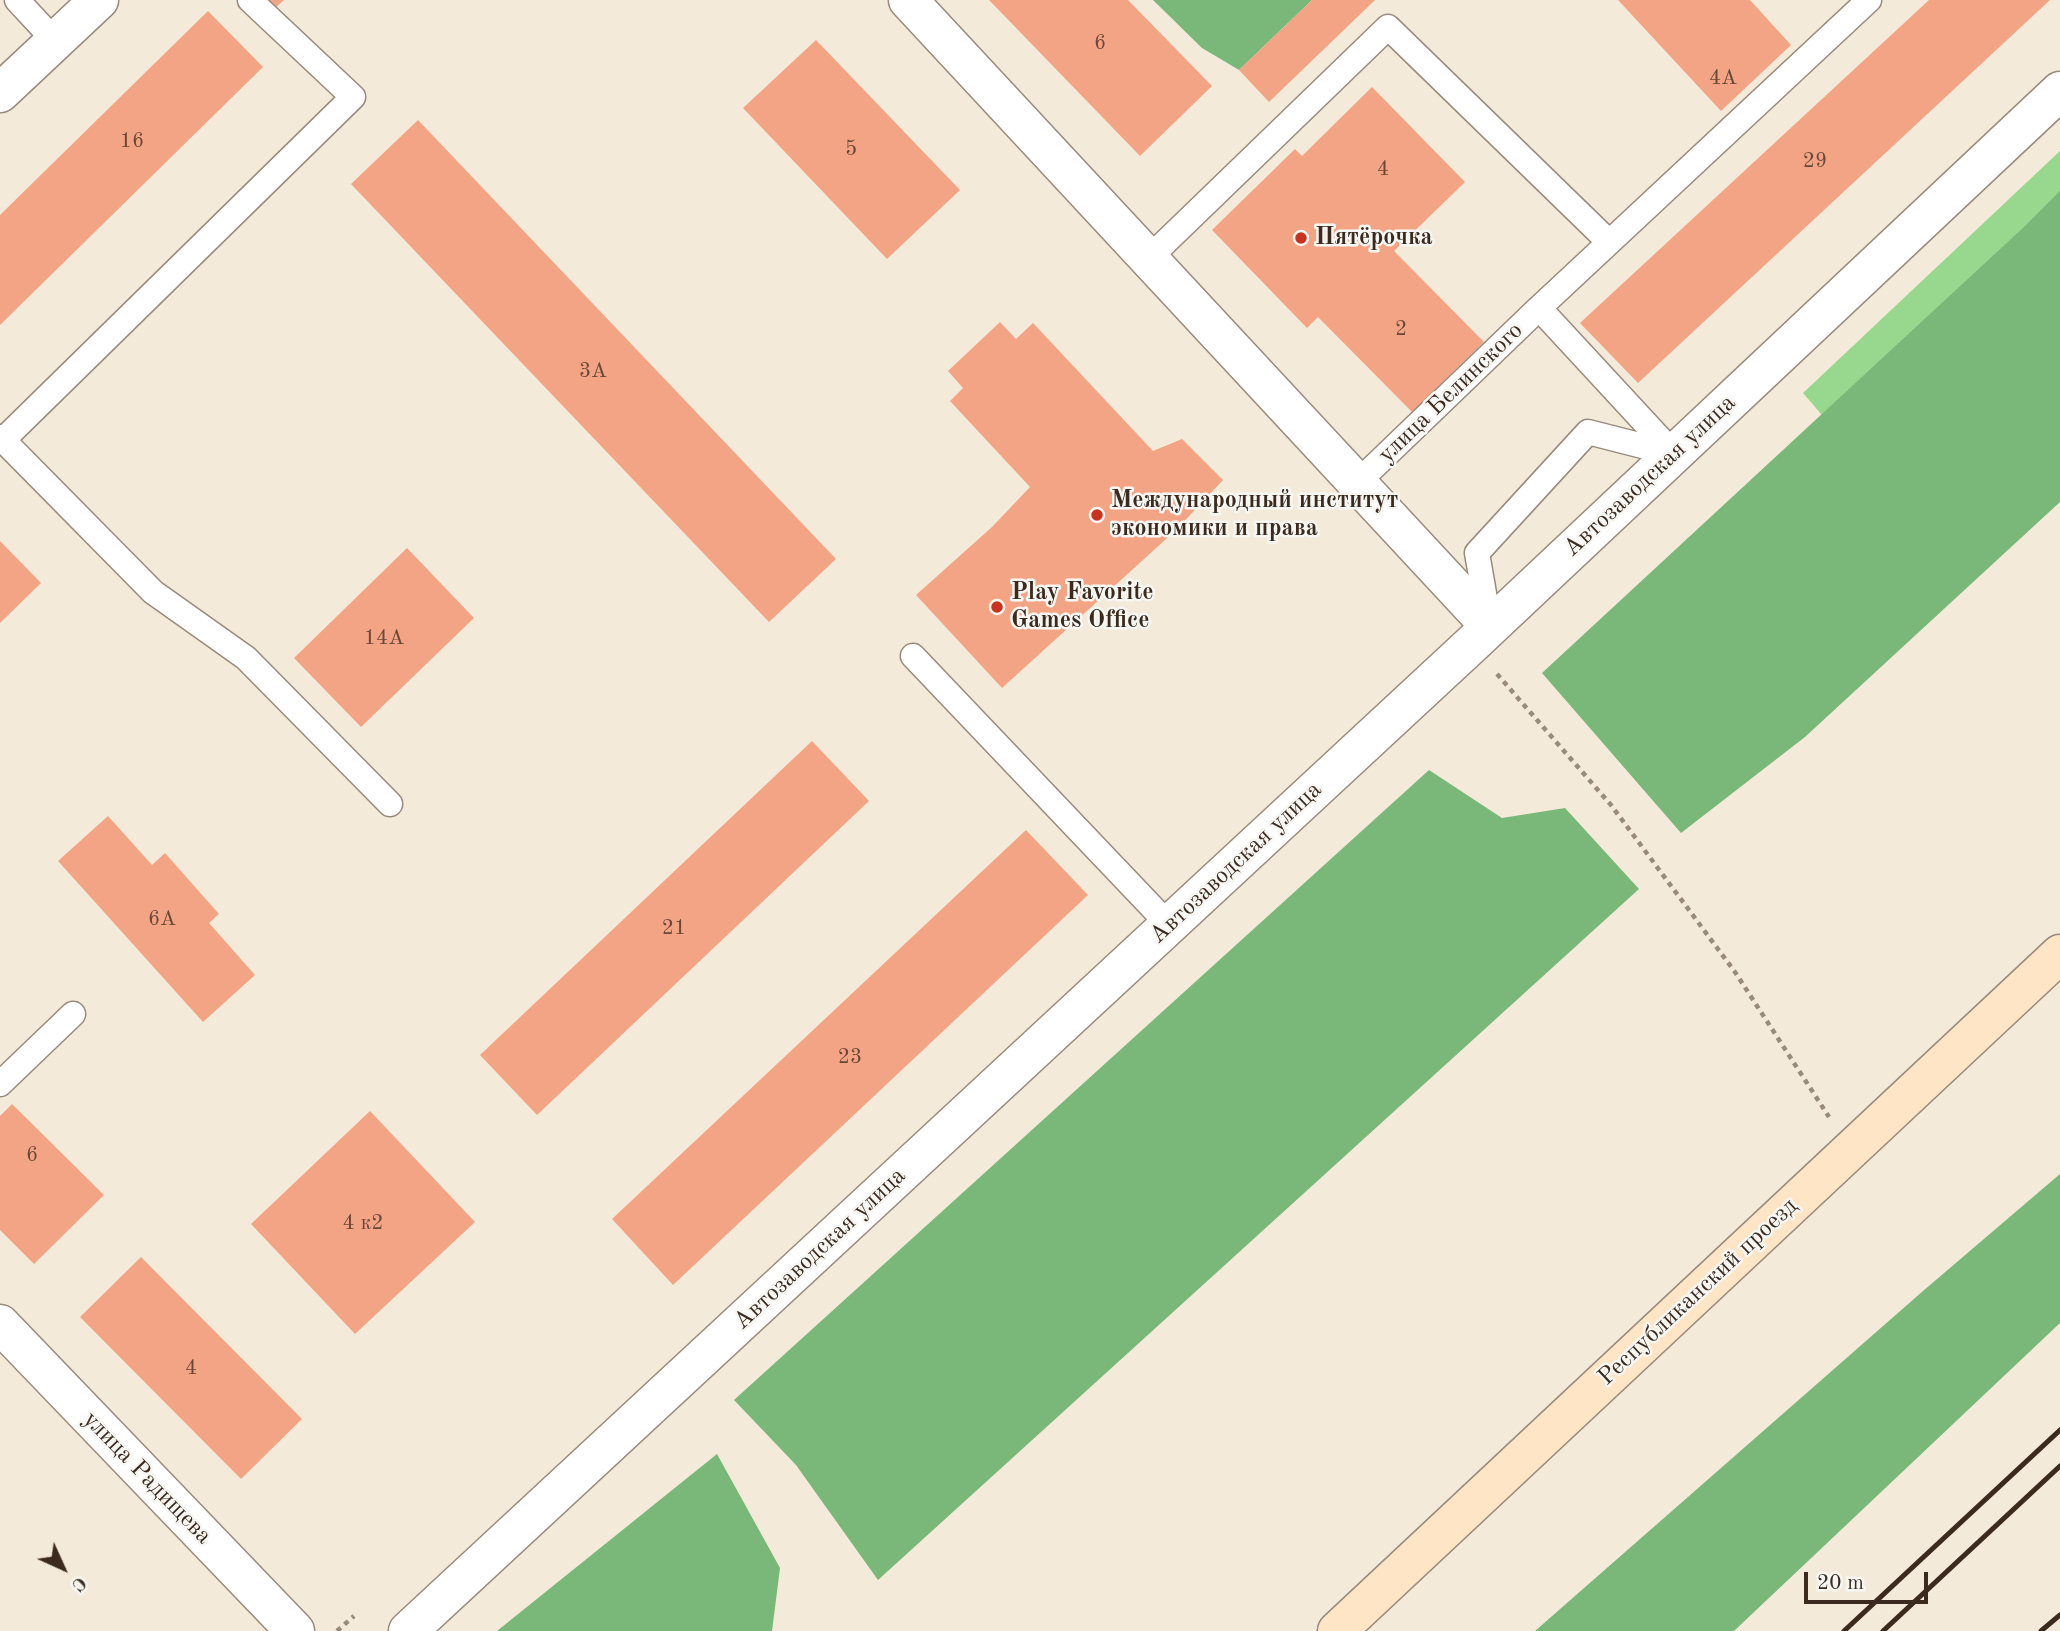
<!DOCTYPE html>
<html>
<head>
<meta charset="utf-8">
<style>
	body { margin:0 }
	#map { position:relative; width:2060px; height:1631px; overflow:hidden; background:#f4eada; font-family:"Old Standard TT",serif }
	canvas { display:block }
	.north { position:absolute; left:28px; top:1533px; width:70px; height:70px; -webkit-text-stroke:5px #f6f6f2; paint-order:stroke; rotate:135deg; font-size:19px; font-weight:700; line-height:28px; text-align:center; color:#3b2a1e }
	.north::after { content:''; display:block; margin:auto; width:24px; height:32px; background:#3b2a1e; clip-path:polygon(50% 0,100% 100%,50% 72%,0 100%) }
	.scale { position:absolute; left:1804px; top:1572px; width:124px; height:32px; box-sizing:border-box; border:4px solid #3b2a1e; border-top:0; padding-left:9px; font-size:21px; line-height:24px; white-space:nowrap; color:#3b2a1e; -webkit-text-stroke:5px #f6f6f2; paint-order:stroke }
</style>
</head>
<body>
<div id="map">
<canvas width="2060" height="1631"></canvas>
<div class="north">С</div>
<div class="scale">20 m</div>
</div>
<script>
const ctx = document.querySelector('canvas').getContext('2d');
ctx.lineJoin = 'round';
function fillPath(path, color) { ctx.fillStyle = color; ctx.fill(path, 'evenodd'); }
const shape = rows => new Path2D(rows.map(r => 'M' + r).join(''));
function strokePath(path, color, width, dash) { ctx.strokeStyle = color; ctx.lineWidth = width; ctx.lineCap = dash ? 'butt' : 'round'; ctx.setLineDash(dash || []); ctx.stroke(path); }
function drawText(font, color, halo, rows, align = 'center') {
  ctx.font = font + ' "Old Standard TT",serif'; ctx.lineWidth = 5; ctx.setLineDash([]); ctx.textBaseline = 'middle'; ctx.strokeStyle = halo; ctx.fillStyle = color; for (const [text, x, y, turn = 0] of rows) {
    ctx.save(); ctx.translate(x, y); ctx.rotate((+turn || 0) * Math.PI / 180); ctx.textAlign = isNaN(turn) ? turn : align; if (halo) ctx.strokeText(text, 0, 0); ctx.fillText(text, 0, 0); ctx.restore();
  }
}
fillPath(shape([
	[2060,151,2060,253,1852,450,1803,393]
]), '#97d78e');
fillPath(shape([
	[1153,0,1312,0,1239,70,1202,48],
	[2060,191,2060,502,1805,737,1681,833,1542,673,2024,227],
	[1429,770,1502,818,1565,808,1639,889,878,1580,796,1465,734,1400],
	[2060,1174,2060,1323,1734,1631,1535,1631,1923,1291],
	[717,1454,780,1568,772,1631,497,1631]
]), '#79b879');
fillPath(shape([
	[267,0,284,0,275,8],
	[989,0,1128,0,1212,86,1140,156],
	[1312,0,1375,0,1269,102,1239,70],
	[1618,0,1750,0,1791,45,1721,111],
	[1929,0,2050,0,1638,383,1580,323],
	[208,11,263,67,0,325,0,215],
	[816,40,960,190,887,259,743,108],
	[1372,87,1465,182,1394,251,1484,342,1412,412,1318,317,1307,328,1212,230,1295,149,1302,156],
	[418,120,836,559,769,622,351,184],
	[1000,322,1016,339,1033,323,1153,451,1182,439,1223,480,1176,530,1002,688,916,595,992,527,1030,487,950,401,963,388,948,371],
	[0,541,41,583,0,623],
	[407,548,474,618,361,727,294,658],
	[812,741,869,801,537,1115,480,1055],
	[108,816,152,865,165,853,219,914,209,923,255,975,203,1022,58,861],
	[1026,830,1088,895,673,1285,612,1219],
	[12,1104,104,1195,34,1264,0,1230,0,1116],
	[370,1111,475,1222,355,1334,251,1224],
	[141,1257,302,1419,241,1479,80,1317]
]), '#f3a484');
const lane = shape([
	[17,0,55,41],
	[1148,259,1388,27,1609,242],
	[1539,308,1869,0],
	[0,437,153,592,246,658,390,804],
	[3,440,353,97,250,0],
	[1357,483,1539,308,1674,454,1588,432,1477,553,1489,622],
	[913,656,1169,925],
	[0,1084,73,1014]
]);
const street = shape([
	[908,0,1490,626],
	[0,93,99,0],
	[0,1324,295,1631],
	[408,1631,1471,645,2060,91]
]);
const secondary = shape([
	[1337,1631,2060,954]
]);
strokePath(lane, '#988a7c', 27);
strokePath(street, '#988a7c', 41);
strokePath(secondary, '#988a7c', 41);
strokePath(shape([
	[1497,674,1611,805,1735,972,1829,1117],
	[337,1631,354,1616]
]), '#988a7c', 4.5, [5, 5]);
strokePath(lane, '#fff', 24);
strokePath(street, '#fff', 38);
strokePath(secondary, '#fde5c5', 38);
strokePath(shape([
	[1844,1631,2060,1430],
	[1883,1631,2060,1466],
	[2041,1631,2060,1615]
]), '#3b2a1e', 5);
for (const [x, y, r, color] of [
	[1301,238,7,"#c8321e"],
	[1097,515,7,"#c8321e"],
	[997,607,7,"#c8321e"]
]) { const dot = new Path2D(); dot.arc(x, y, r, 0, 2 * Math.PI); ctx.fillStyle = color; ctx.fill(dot); strokePath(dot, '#f6f6f2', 2.5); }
drawText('21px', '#694838', null, [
	["6",1100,43],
	["4А",1723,78],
	["16",132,141],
	["5",851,149],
	["29",1815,161],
	["4",1383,169],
	["2",1401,329],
	["3А",593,371],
	["14А",384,638],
	["6А",162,919],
	["21",674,928],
	["23",850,1057],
	["6",32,1155],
	["4 к2",363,1223],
	["4",191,1368]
]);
drawText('bold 24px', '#3b2a1e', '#f6f6f2', [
	["Пятёрочка",1315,238],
	["Международный институт",1111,501],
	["экономики и права",1111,529],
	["Play Favorite",1011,593],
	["Games Office",1011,621]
], 'left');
drawText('24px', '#3b2a1e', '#f6f6f2', [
	["улица Белинского",1451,393,-44],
	["Автозаводская улица",1650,476,-43],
	["Автозаводская улица",1236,863,-43],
	["Автозаводская улица",820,1249,-43],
	["Республиканский проезд",1698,1292,-43],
	["улица Радищева",147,1478,46]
]);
</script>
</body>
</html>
